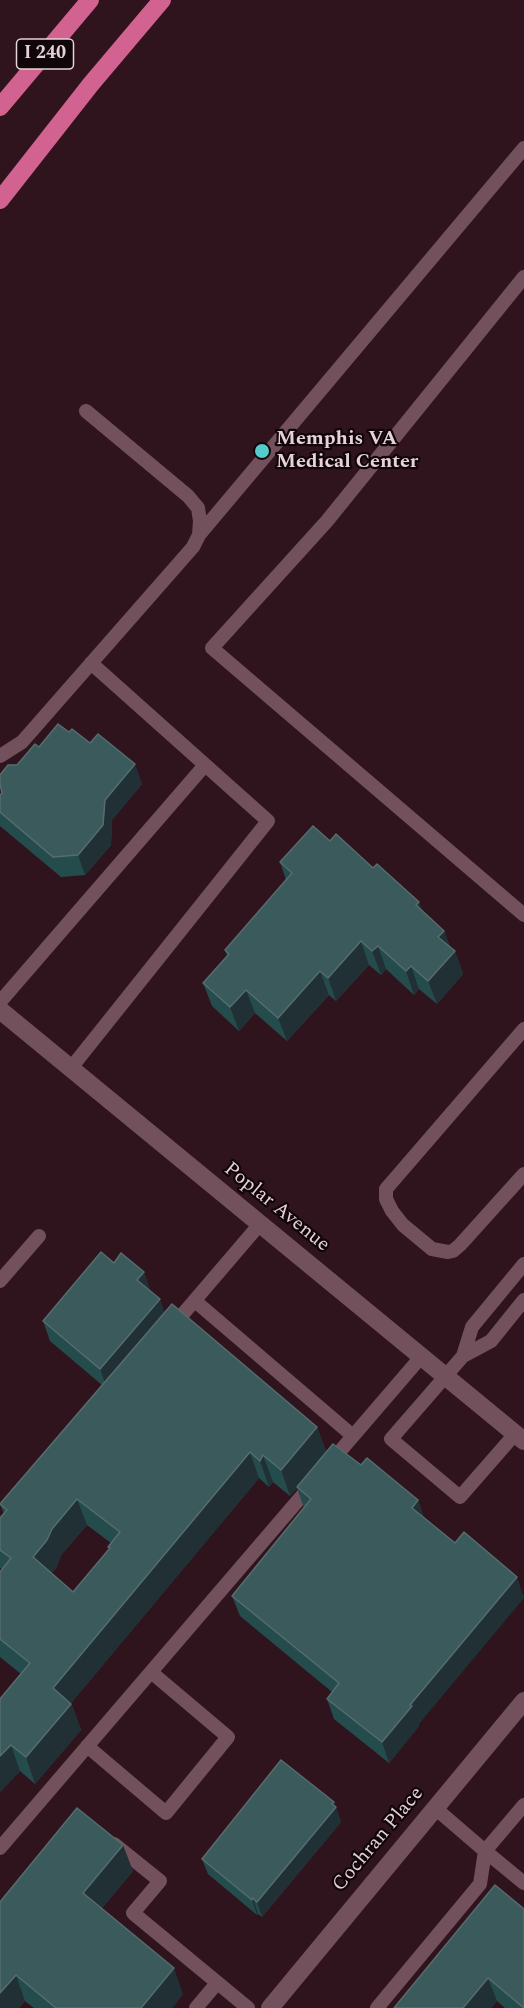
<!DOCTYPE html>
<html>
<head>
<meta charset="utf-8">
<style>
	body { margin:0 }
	canvas { display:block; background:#2f141e }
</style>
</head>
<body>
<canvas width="524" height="2008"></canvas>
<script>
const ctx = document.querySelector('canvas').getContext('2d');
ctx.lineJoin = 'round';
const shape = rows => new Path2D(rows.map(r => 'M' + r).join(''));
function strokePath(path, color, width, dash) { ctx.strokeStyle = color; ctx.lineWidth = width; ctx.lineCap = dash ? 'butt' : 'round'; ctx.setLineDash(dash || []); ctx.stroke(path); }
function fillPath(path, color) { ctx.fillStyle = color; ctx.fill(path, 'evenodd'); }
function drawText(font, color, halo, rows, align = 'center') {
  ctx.font = font + ' Spectral,serif'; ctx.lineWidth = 4.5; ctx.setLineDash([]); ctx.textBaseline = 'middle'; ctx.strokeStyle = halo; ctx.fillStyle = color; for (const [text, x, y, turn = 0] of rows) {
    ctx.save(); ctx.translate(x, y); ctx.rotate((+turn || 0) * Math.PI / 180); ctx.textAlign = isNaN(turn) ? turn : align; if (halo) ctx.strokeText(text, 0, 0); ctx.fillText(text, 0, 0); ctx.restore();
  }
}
strokePath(shape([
	[524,277,327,521,212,648,524,915],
	[199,535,524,148],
	[0,756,22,742,193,547,199,535,200,521,198,508,188,496,86,411],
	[0,1002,205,765],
	[524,1029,386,1189,386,1199,392,1211,403,1225,432,1249,448,1252,453,1251,460,1245,524,1174],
	[71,1068,268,821,91,663],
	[0,1281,39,1236],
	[195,1301,353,1436],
	[171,1328,260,1224],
	[463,1356,472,1327,524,1264],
	[515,1434,460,1497,391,1439,463,1356,491,1341,524,1300],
	[329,1464,421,1357],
	[87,1746,166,1813,228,1737,151,1672],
	[524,1805,485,1851,524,1883],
	[114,1844,160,1881,133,1913,248,2008],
	[0,1848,313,1483],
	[196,2008,217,1983],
	[377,2008,480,1884,485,1851,435,1808]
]), '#72515c', 14);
strokePath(shape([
	[270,2008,524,1701]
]), '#72515c', 18);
strokePath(shape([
	[0,1010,524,1441]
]), '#72515c', 18);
strokePath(shape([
	[0,107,90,0],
	[0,200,91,84,162,0]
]), '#d2628f', 18);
fillPath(shape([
	[69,732,142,784,112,820,111,845,85,875,61,877,0,826,0,795,17,765,39,747],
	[330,841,373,868,419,902,422,911,444,931,450,947,455,951,463,974,437,1004,419,989,414,995,386,969,381,975,369,965,336,1001,329,995,287,1041,255,1013,239,1031,212,1006,203,983,227,956,225,950,286,880,280,862],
	[114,1263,144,1272,150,1291,165,1312,317,1427,326,1452,361,1465,418,1500,424,1518,419,1726,389,1763,334,1719,327,1699,332,1692,240,1616,232,1596,304,1508,297,1488,290,1496,273,1482,269,1487,259,1478,71,1703,81,1730,35,1784,20,1771,0,1792,21,1674,0,1657,0,1572,2,1569,0,1568,0,1518,4,1514,0,1504,102,1385,50,1341,43,1321],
	[87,1525,111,1543,108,1547,109,1549,73,1592,51,1573,57,1567,61,1555],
	[334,1802,341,1822,262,1917,258,1914,257,1915,208,1874,202,1859],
	[133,1871,102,1908,183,1994,172,2008,34,2008,25,2001,19,2008,0,1902],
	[524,1909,524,2008,505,2008,497,2001,491,2008,394,2008]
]), '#254c4c');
fillPath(shape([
	[135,764,142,784,112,820,111,845,85,875,78,855,105,800],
	[419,902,427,925,416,905],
	[444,931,452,954,438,937],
	[361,941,369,965,336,1001,328,978],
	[378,946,386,969,381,975,372,951],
	[455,951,463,974,437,1004,428,981],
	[411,966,419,989,414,995,406,971],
	[320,971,329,995,287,1041,278,1018],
	[246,990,255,1013,239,1031,230,1007],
	[144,1272,151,1292,137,1280],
	[160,1299,167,1319,107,1389,100,1369],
	[317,1427,327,1453,290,1496,281,1470],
	[250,1452,259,1478,62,1714,53,1688],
	[263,1455,273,1482,269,1487,260,1461],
	[77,1499,87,1525,61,1555,57,1567,43,1583,33,1557,52,1529],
	[418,1500,425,1521,412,1508],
	[517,1577,524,1598,419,1724,419,1726,389,1763,382,1742,410,1705],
	[71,1704,81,1730,35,1784,26,1757],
	[11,1745,20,1771,0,1792,0,1756],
	[334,1802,341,1822,262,1917,257,1902],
	[123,1845,133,1871,93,1919,83,1893],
	[253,1898,258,1914,257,1915,252,1900],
	[174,1968,183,1994,172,2008,141,2008],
	[16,1975,25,2001,19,2008,0,2008,0,1993],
	[488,1978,497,2001,491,2008,463,2008]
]), '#213034');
const building = shape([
	[58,724,69,732,72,729,90,743,98,734,135,764,105,800,103,825,78,855,53,857,0,812,0,795,2,793,0,784,0,775,8,765,17,765,35,744,39,747,58,724],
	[313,826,330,841,336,834,373,868,377,864,419,902,416,905,444,931,438,937,455,951,428,981,411,966,406,971,378,946,372,951,361,941,328,978,320,971,278,1018,246,990,230,1007,203,983,229,954,225,950,292,873,280,862,313,826],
	[101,1252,114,1263,121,1253,144,1272,137,1280,160,1299,100,1369,43,1321,101,1252],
	[172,1304,317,1427,281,1470,263,1455,260,1461,250,1452,53,1688,71,1704,26,1757,11,1745,0,1756,0,1699,30,1663,0,1639,0,1572,11,1558,0,1550,0,1518,7,1510,0,1504,172,1304],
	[77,1499,120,1532,108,1547,110,1548,73,1592,33,1557,47,1540,52,1529,77,1499],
	[333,1444,361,1465,367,1458,418,1500,412,1508,455,1543,464,1532,517,1577,410,1705,412,1706,382,1742,327,1699,339,1683,232,1596,311,1499,297,1487,333,1444],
	[281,1760,334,1802,332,1804,336,1807,257,1902,253,1898,252,1900,202,1859,281,1760],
	[77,1808,123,1845,83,1893,174,1968,141,2008,56,2008,16,1975,0,1993,0,1902,77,1808],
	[495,1885,524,1909,524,2008,488,1978,463,2008,394,2008,495,1885]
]);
fillPath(building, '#3a5a5b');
strokePath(building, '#556d6f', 1.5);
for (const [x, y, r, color] of [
	[262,451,8,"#53cdcb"]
]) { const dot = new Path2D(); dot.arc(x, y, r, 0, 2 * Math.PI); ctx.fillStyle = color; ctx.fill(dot); strokePath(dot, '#100508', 2); }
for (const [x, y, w] of [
	[45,54,57]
]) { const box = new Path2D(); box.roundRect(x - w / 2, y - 15, w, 30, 4.5); ctx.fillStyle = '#100508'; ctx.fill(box); strokePath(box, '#e5d1d7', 1.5); }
drawText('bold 18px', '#e5d1d7', null, [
	["I 240",45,54]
]);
drawText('bold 20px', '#e5d1d7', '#100508', [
	["Memphis VA",276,440],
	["Medical Center",276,463]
], 'left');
drawText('20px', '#e5d1d7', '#100508', [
	["Poplar Avenue",276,1208,39],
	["Cochran Place",379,1840,-50]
]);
</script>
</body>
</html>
